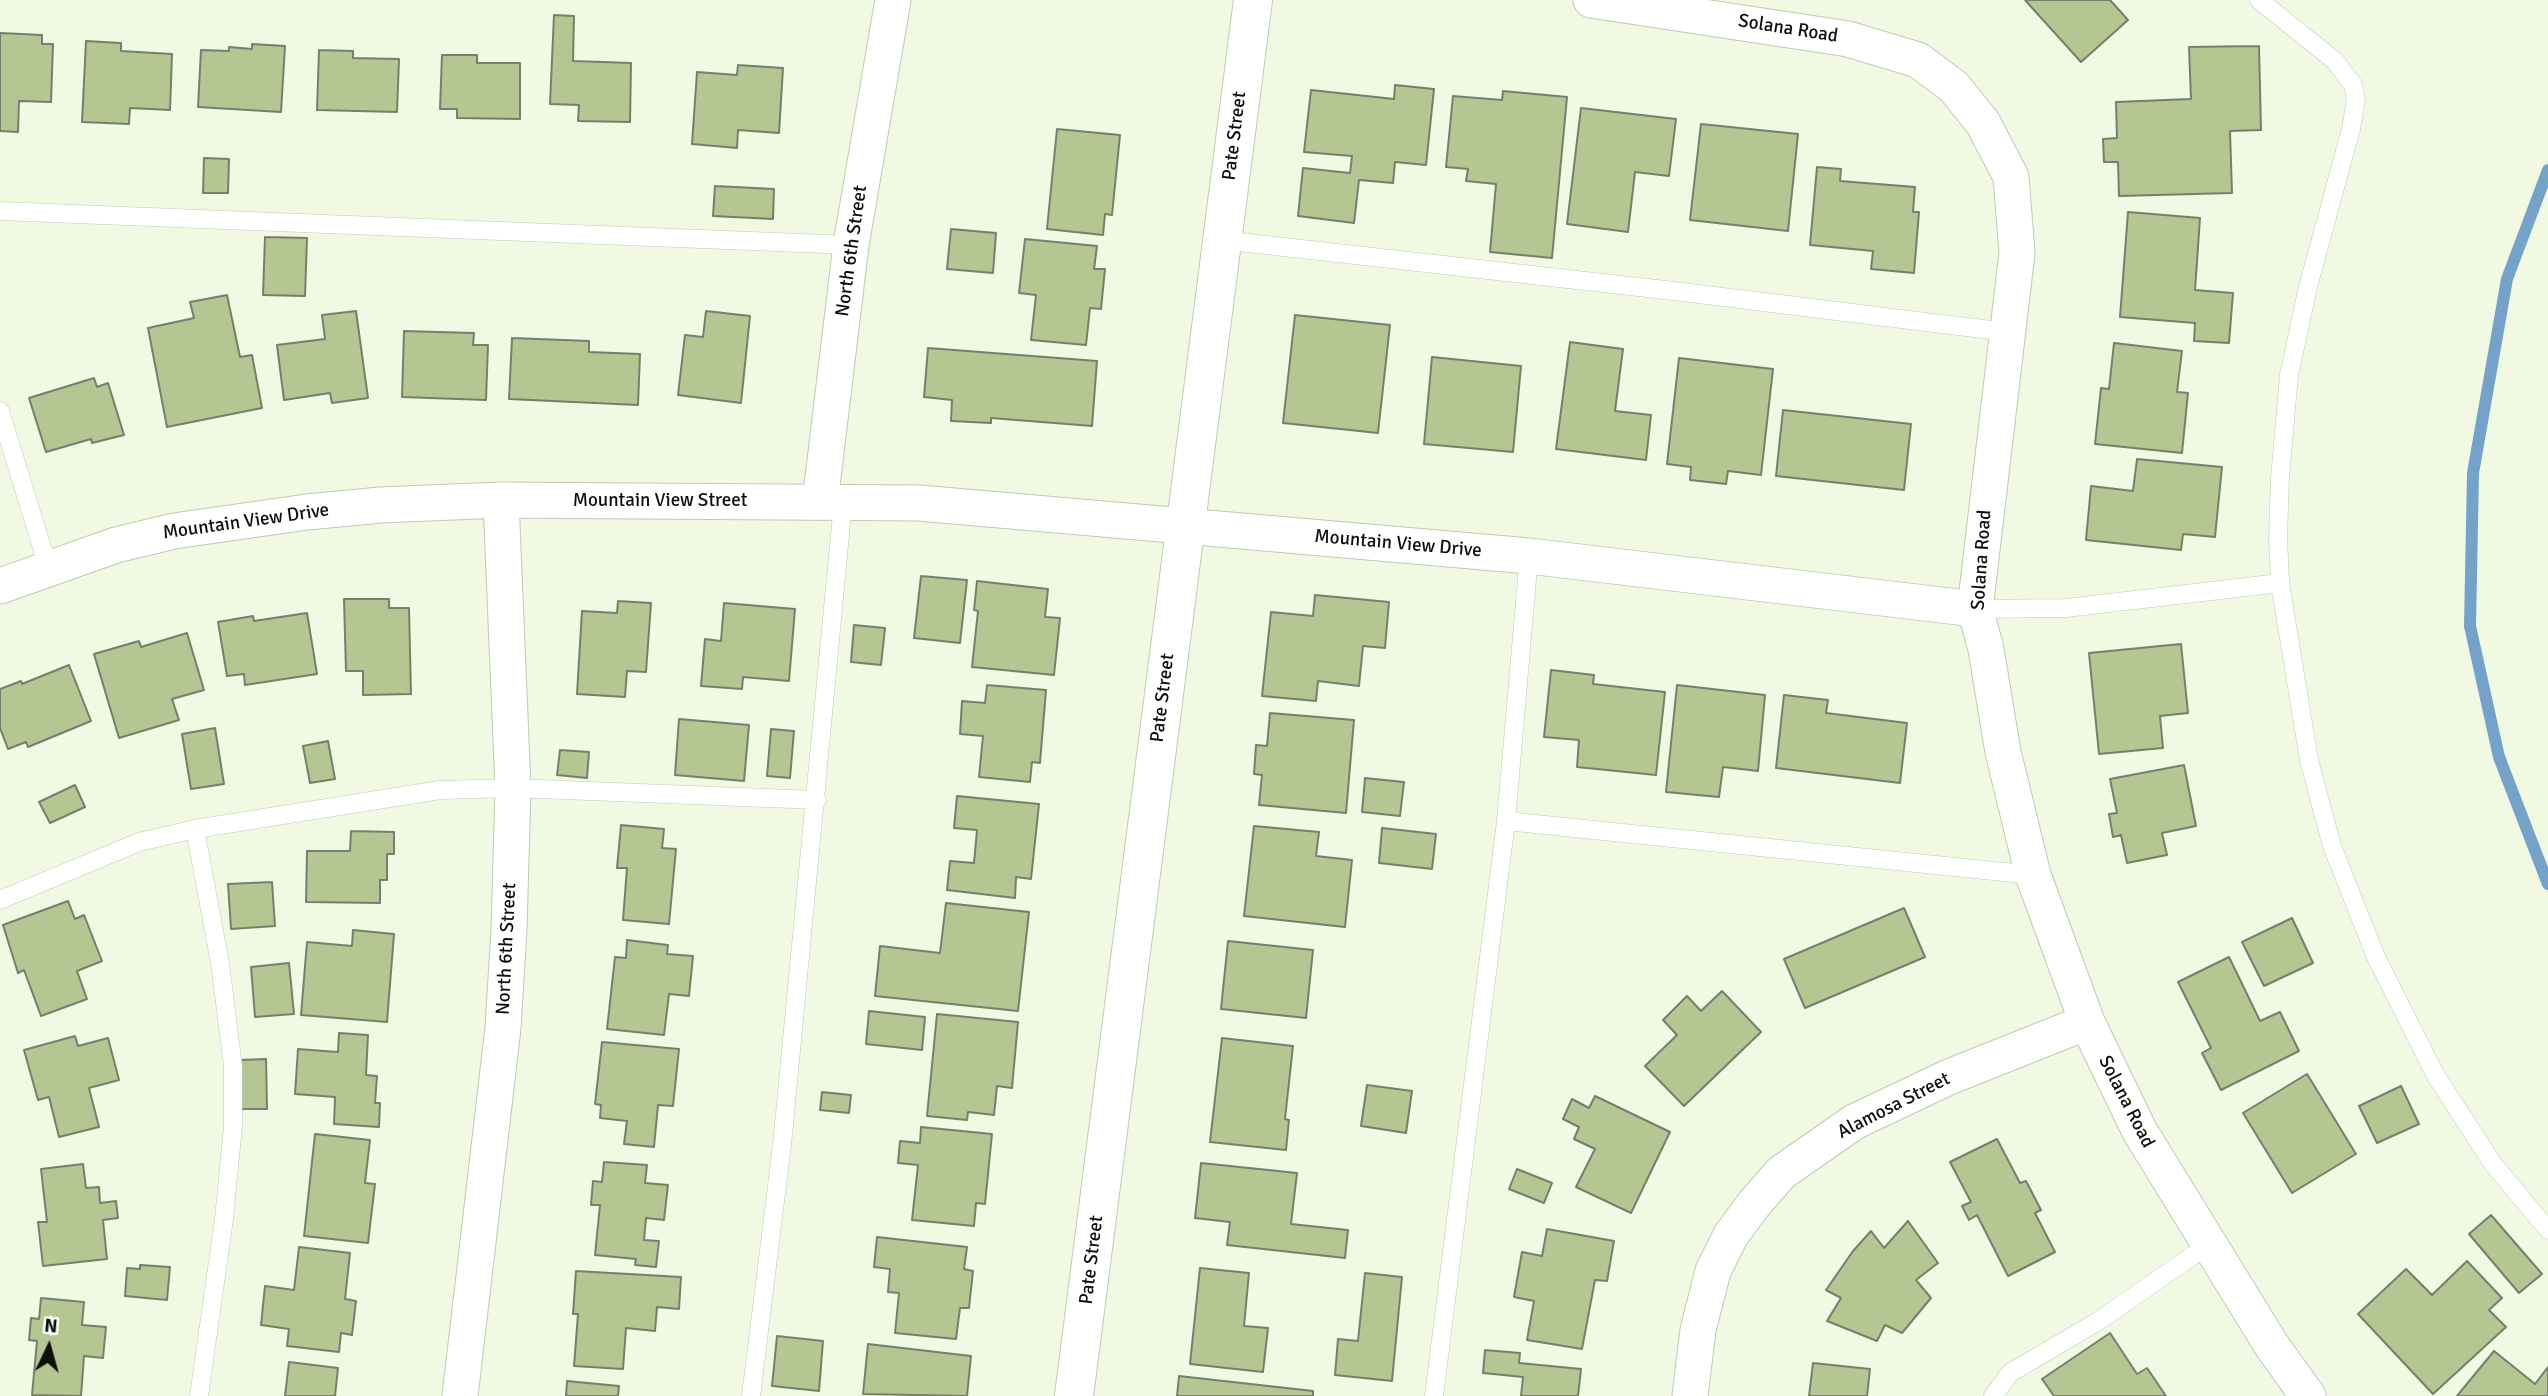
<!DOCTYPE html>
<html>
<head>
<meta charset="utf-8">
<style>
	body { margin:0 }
	#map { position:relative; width:2548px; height:1396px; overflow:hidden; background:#f1f9e3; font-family:Signika,sans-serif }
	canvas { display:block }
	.north { position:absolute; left:14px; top:1312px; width:70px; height:70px; -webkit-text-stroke:5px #fff; paint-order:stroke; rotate:5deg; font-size:19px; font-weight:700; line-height:28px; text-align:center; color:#0d0f08 }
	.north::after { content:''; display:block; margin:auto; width:24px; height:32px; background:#0d0f08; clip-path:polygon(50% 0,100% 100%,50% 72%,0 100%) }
</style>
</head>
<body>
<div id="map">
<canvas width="2548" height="1396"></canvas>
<div class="north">N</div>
</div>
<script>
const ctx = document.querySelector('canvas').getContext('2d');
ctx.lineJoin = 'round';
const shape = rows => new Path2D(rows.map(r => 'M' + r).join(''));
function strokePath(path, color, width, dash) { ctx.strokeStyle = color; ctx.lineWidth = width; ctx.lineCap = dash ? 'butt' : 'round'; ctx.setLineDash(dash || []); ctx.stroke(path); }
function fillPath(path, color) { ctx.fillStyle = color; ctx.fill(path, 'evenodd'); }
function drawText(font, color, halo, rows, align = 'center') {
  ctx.font = font + ' Signika,sans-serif'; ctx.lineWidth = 5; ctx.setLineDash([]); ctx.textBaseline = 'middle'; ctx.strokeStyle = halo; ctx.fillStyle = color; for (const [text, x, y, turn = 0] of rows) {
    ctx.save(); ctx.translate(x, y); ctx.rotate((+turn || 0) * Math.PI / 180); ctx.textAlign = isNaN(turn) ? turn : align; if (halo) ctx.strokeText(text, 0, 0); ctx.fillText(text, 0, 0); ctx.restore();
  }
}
strokePath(shape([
	[2548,170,2507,279,2473,473,2470,626,2499,757,2548,884]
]), '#75a2c8', 12);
const building = shape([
	[2025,0,2110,0,2128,20,2081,62,2025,0],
	[554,15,574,16,573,61,631,63,630,122,578,121,579,105,550,104,554,15],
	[0,33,42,35,42,44,53,44,51,102,19,101,18,132,0,131,0,33],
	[86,41,121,43,121,51,172,54,170,110,130,108,129,124,82,122,86,41],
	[252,44,285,46,281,112,198,107,201,50,229,51,229,47,252,49,252,44],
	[2259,46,2261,130,2230,131,2232,193,2119,196,2118,162,2104,162,2103,139,2117,138,2116,102,2191,99,2189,47,2259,46],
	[319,50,353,51,353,58,399,59,397,112,317,110,319,50],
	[442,55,477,55,477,63,520,63,520,119,457,118,457,109,440,109,442,55],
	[738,65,783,68,779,133,738,130,737,148,692,144,697,72,737,75,738,65],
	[1395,85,1434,89,1426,165,1395,162,1393,183,1359,180,1354,223,1298,216,1303,168,1350,173,1352,156,1304,152,1311,90,1394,99,1395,85],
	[1503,91,1567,97,1552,258,1490,252,1496,184,1466,181,1468,169,1446,167,1453,96,1502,100,1503,91],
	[1581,108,1676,119,1669,176,1635,172,1628,232,1567,224,1581,108],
	[1701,124,1798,134,1788,231,1690,220,1701,124],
	[1057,129,1120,135,1112,215,1105,214,1103,235,1047,229,1057,129],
	[204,158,229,159,228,193,203,193,204,158],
	[1817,167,1841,169,1840,181,1915,187,1913,212,1919,212,1914,273,1871,269,1873,251,1810,245,1817,167],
	[715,186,774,189,773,219,713,216,715,186],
	[2128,212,2200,218,2195,290,2233,293,2229,343,2194,341,2195,323,2120,317,2128,212],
	[951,229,996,233,993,273,947,269,951,229],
	[265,237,307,238,305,296,263,295,265,237],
	[1025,239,1097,246,1094,269,1105,269,1101,309,1090,308,1086,345,1031,340,1036,295,1019,293,1025,239],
	[227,295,240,357,252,355,262,408,167,427,148,328,194,318,190,302,227,295],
	[356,311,368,398,332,403,330,393,284,400,277,345,325,339,322,315,356,311],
	[706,311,750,316,741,403,678,395,685,335,703,337,706,311],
	[1295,315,1390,325,1378,433,1283,423,1295,315],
	[404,331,474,333,473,345,488,345,486,400,402,397,404,331],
	[512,338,589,341,589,352,640,354,638,405,509,399,512,338],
	[1570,342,1623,349,1615,411,1651,415,1646,460,1556,449,1570,342],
	[2114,343,2182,351,2177,392,2188,393,2182,453,2095,444,2101,388,2109,389,2114,343],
	[928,348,1097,361,1092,426,991,418,991,423,951,421,952,400,924,397,928,348],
	[1432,357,1521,366,1513,452,1424,444,1432,357],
	[1679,358,1773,369,1761,475,1728,471,1726,484,1690,480,1691,467,1667,464,1679,358],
	[94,378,97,387,108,383,124,435,92,443,91,439,46,452,29,398,94,378],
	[1783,410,1911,424,1904,490,1776,476,1783,410],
	[2137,459,2222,467,2215,537,2183,534,2181,550,2086,540,2091,486,2133,491,2137,459],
	[921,576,967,580,960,643,914,638,921,576],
	[977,581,1048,589,1045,617,1060,618,1054,675,972,667,978,611,974,610,977,581],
	[1315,595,1389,602,1385,648,1363,646,1359,686,1318,681,1316,701,1262,696,1271,612,1313,616,1315,595],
	[344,599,389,599,389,608,409,608,411,694,363,695,363,671,346,671,344,599],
	[618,601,651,603,646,672,627,671,625,697,577,694,582,611,617,613,618,601],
	[724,603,795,609,789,681,743,677,742,689,701,686,705,639,721,641,724,603],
	[307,613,317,674,245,685,244,674,227,676,218,622,253,616,254,621,307,613],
	[854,625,885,628,881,665,851,662,854,625],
	[187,633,204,690,172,699,179,720,119,738,94,654,139,641,141,647,187,633],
	[2181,644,2188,713,2160,716,2163,748,2099,754,2089,653,2181,644],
	[69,665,91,721,28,747,26,742,8,749,0,728,0,689,21,681,22,684,69,665],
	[1551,670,1594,675,1593,684,1665,692,1656,775,1577,767,1579,740,1544,737,1551,670],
	[987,685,1046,690,1040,763,1032,762,1030,782,979,777,983,736,960,734,962,701,985,703,987,685],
	[1677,685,1765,695,1758,771,1723,767,1719,797,1666,792,1677,685],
	[1784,695,1828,700,1826,713,1907,723,1900,783,1776,768,1784,695],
	[1270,713,1354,720,1346,813,1259,805,1262,775,1254,774,1256,745,1267,746,1270,713],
	[679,719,749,725,744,781,675,775,679,719],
	[215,728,224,784,191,789,182,734,215,728],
	[771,729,794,731,790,778,767,776,771,729],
	[328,741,335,779,310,783,303,746,328,741],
	[560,750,589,752,587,778,557,775,560,750],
	[2184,765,2196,826,2162,833,2167,855,2127,863,2121,835,2113,837,2109,814,2117,813,2110,779,2184,765],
	[1365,778,1404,782,1400,816,1362,812,1365,778],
	[75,785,85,807,50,823,39,802,75,785],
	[957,796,1039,804,1031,879,1016,877,1015,898,947,890,950,861,974,863,977,830,954,828,957,796],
	[621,825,664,829,662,848,676,849,669,924,623,920,627,868,617,868,621,825],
	[1254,826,1319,832,1316,856,1352,860,1345,927,1244,916,1254,826],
	[1382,828,1436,834,1432,869,1379,863,1382,828],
	[351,831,394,832,394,854,387,854,387,880,380,880,380,903,306,902,307,851,350,851,351,831],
	[272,882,275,926,231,929,228,884,272,882],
	[68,901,75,919,84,915,102,961,77,971,87,999,41,1016,24,970,18,973,3,925,68,901],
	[946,903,1029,912,1018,1011,875,996,880,946,940,953,946,903],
	[1904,908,1925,957,1805,1008,1784,959,1904,908],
	[2292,918,2313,963,2264,986,2242,942,2292,918],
	[353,930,394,934,387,1022,301,1015,307,942,352,946,353,930],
	[627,940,668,945,667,954,693,956,689,996,669,994,664,1035,607,1029,615,957,626,958,627,940],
	[1228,941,1313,950,1306,1018,1221,1009,1228,941],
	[2229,957,2260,1021,2280,1012,2299,1051,2221,1090,2202,1053,2211,1048,2178,982,2229,957],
	[289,963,294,1014,255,1017,251,967,289,963],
	[1722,991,1761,1032,1684,1106,1645,1066,1677,1035,1663,1020,1687,996,1701,1011,1722,991],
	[869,1011,925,1017,922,1050,866,1044,869,1011],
	[937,1014,1018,1022,1012,1088,997,1086,994,1115,968,1112,967,1120,927,1116,937,1014],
	[339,1033,368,1035,366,1075,377,1076,375,1103,380,1103,379,1127,334,1124,335,1097,295,1094,298,1049,338,1052,339,1033],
	[75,1036,78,1046,108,1038,119,1080,89,1088,99,1127,59,1137,49,1097,38,1100,24,1050,75,1036],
	[1222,1038,1293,1046,1285,1119,1289,1120,1286,1150,1210,1142,1222,1038],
	[602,1042,679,1049,673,1106,658,1105,654,1147,624,1144,627,1121,600,1118,601,1105,595,1104,602,1042],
	[266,1059,267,1109,241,1109,240,1060,266,1059],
	[2307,1074,2356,1154,2292,1193,2243,1113,2307,1074],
	[1367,1085,1412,1091,1406,1133,1361,1126,1367,1085],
	[2401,1086,2419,1124,2377,1143,2359,1106,2401,1086],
	[822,1092,851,1095,849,1113,820,1110,822,1092],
	[1595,1096,1670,1132,1631,1213,1576,1187,1595,1149,1574,1139,1579,1127,1563,1119,1572,1099,1589,1108,1595,1096],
	[921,1127,992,1134,985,1204,976,1203,974,1226,912,1220,918,1165,898,1163,900,1141,920,1143,921,1127],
	[315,1134,370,1140,365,1183,375,1184,368,1243,304,1236,315,1134],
	[1997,1139,2020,1183,2026,1181,2041,1210,2035,1213,2055,1252,2008,1276,1977,1215,1969,1220,1962,1206,1971,1202,1950,1162,1997,1139],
	[604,1162,647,1165,645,1183,668,1185,664,1220,646,1218,644,1240,659,1241,656,1267,635,1265,636,1259,595,1255,600,1205,591,1205,593,1181,602,1182,604,1162],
	[1201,1163,1297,1173,1291,1224,1348,1230,1345,1258,1227,1245,1230,1222,1195,1218,1201,1163],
	[83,1164,86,1188,99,1187,100,1203,116,1201,118,1218,103,1220,107,1259,43,1266,38,1222,47,1222,41,1169,83,1164],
	[1517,1169,1552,1183,1544,1203,1509,1189,1517,1169],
	[2491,1215,2542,1274,2519,1293,2469,1234,2491,1215],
	[1908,1221,1938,1263,1916,1280,1931,1298,1902,1333,1885,1325,1877,1341,1827,1321,1841,1298,1826,1290,1853,1251,1871,1231,1884,1248,1908,1221],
	[1547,1229,1614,1241,1607,1281,1595,1280,1582,1349,1527,1340,1534,1301,1514,1297,1522,1252,1542,1256,1547,1229],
	[877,1237,967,1247,964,1269,973,1271,969,1308,960,1308,956,1339,895,1333,899,1293,888,1292,890,1269,874,1267,877,1237],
	[299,1247,350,1253,345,1299,356,1301,352,1335,341,1333,339,1352,287,1346,289,1329,261,1325,265,1286,294,1290,299,1247],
	[2467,1261,2502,1298,2489,1310,2506,1327,2433,1394,2358,1314,2406,1269,2432,1295,2467,1261],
	[140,1265,170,1267,167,1300,125,1296,127,1268,140,1269,140,1265],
	[1200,1268,1249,1273,1244,1326,1268,1328,1263,1372,1190,1364,1200,1268],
	[576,1271,681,1277,679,1309,657,1307,655,1331,626,1328,623,1369,574,1366,578,1314,573,1314,576,1271],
	[1365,1273,1402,1277,1392,1381,1335,1375,1338,1339,1358,1341,1365,1273],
	[41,1298,84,1302,82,1325,106,1327,103,1358,84,1356,81,1396,32,1395,37,1341,29,1340,31,1318,39,1319,41,1298],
	[2110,1333,2137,1374,2147,1368,2166,1396,2054,1396,2042,1379,2110,1333],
	[777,1336,823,1341,819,1391,772,1386,777,1336],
	[868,1344,971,1356,967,1396,863,1394,868,1344],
	[1485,1350,1520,1353,1519,1363,1581,1369,1578,1396,1521,1396,1523,1377,1483,1373,1485,1350],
	[2494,1351,2535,1384,2548,1367,2548,1396,2457,1396,2494,1351],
	[289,1362,338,1368,335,1396,285,1396,289,1362],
	[1813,1363,1870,1369,1867,1396,1809,1396,1813,1363],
	[1179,1376,1313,1391,1313,1396,1177,1396,1179,1376],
	[567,1381,619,1386,618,1396,566,1396,567,1381]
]);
fillPath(building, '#b4c691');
strokePath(building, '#777e6b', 2);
const service = shape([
	[2259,0,2335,61,2353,85,2356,99,2351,129,2308,287,2289,375,2280,478,2278,538,2280,583,2309,760,2332,846,2376,957,2436,1076,2493,1164,2548,1230],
	[0,211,851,245],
	[1222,240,1674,291,2007,332],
	[0,411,48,567],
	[1975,609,2066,608,2280,583],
	[1506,821,2033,875],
	[195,829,220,963,233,1066,233,1126,224,1219,199,1396],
	[0,900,139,842,195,829,440,790,513,788,817,800],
	[751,1396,782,1145,843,503],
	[1434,1396,1506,821,1529,556],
	[1993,1396,2010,1373,2100,1320,2208,1245]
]);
const minor = shape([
	[1591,0,1848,39,1918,60,1954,87,1983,123,2011,177,2017,253,1975,609,1986,649,2003,752,2033,875,2087,1022,2139,1130,2272,1346,2308,1396],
	[820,502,851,245,893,0],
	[0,586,116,545,174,531,307,512,381,505,501,500,919,503,1529,556,1975,609],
	[460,1396,503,1028,509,929,513,788,501,500],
	[1690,1396,1698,1330,1713,1271,1731,1235,1754,1204,1781,1173,1854,1122,1949,1077,2087,1022]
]);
const tertiary = shape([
	[1074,1396,1253,0]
]);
strokePath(service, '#c1c9b3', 19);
strokePath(minor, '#c1c9b3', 37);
strokePath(tertiary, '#c1c9b3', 40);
strokePath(service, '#fff', 18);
strokePath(minor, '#fff', 35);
strokePath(tertiary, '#fff', 38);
drawText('19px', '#0d0f08', '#fff', [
	["Solana Road",1788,29,9],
	["Pate Street",1235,136,-83],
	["North 6th Street",852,251,-82],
	["Mountain View Street",660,501],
	["Mountain View Drive",246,522,-8],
	["Mountain View Drive",1398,544,5],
	["Solana Road",1982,560,-86],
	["Pate Street",1163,698,-83],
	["North 6th Street",507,949,-87],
	["Solana Road",2126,1102,63],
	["Alamosa Street",1894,1106,-27],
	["Pate Street",1092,1260,-83]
]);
</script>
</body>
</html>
